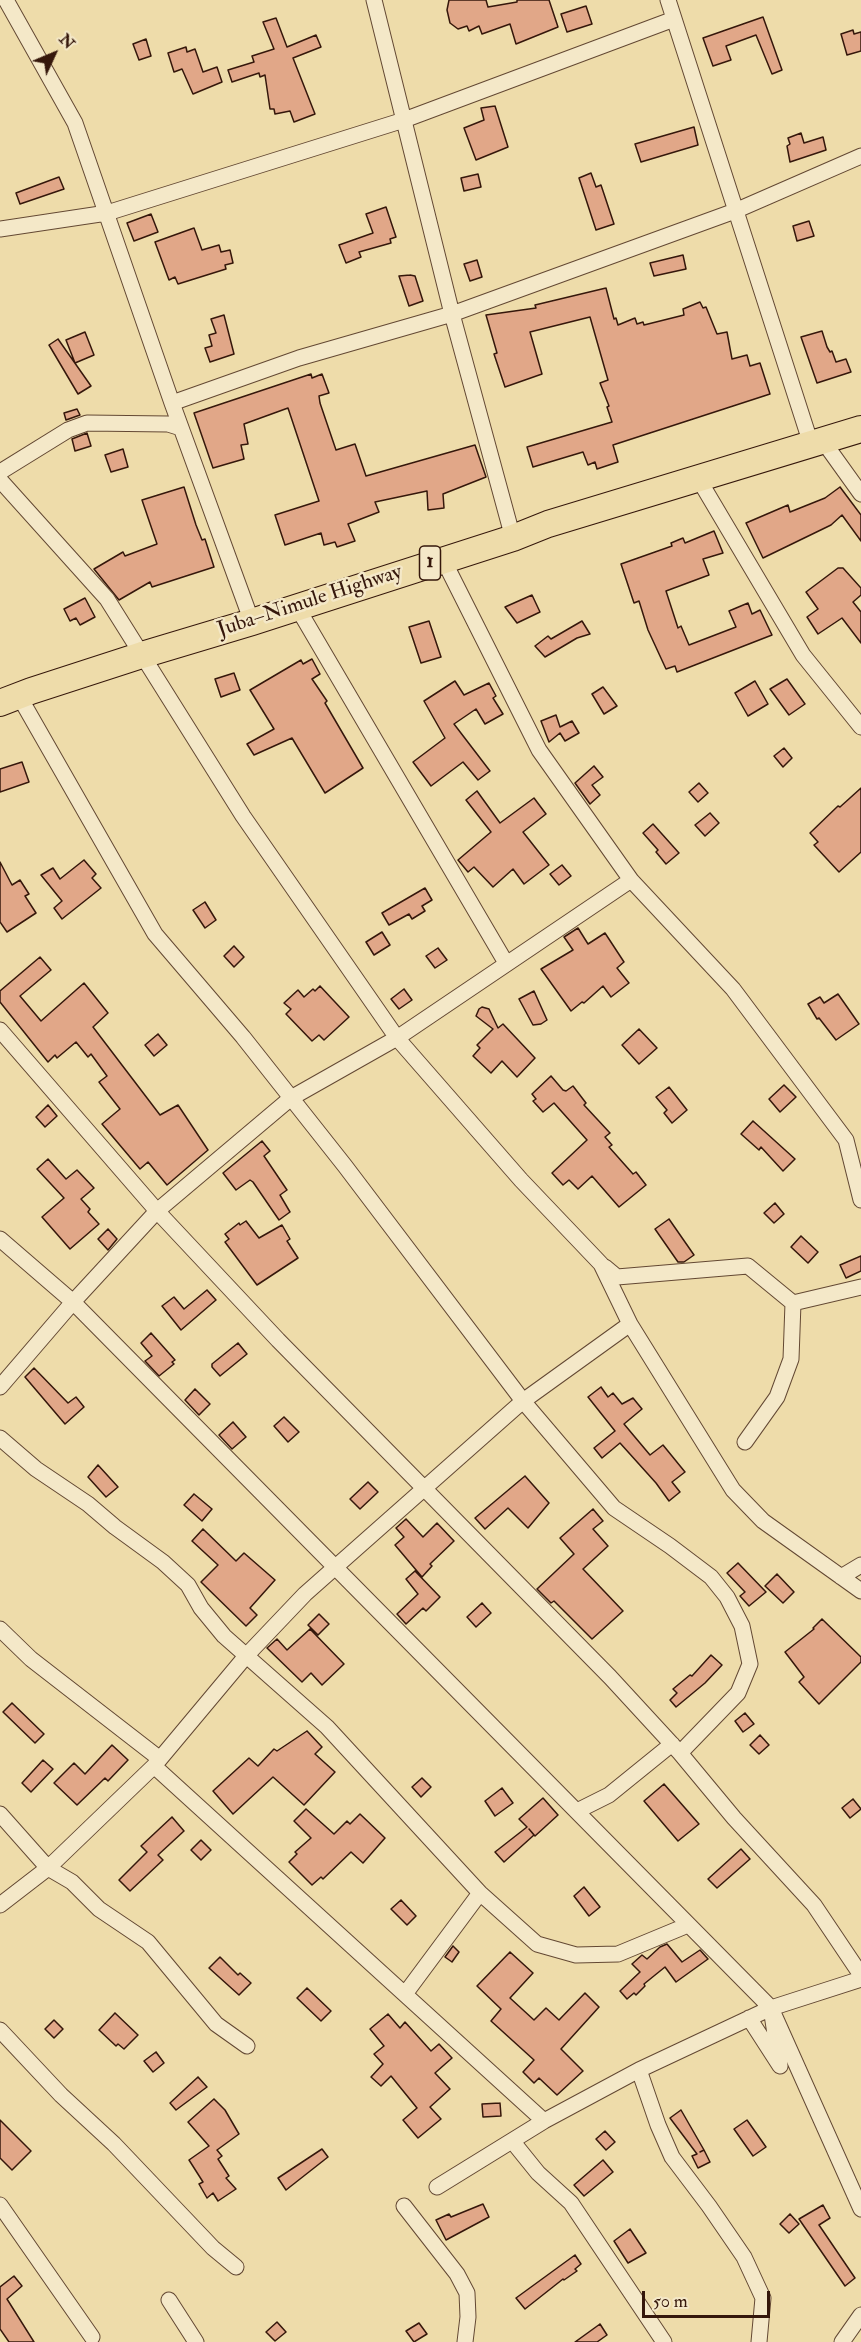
<!DOCTYPE html>
<html>
<head>
<meta charset="utf-8">
<style>
	body { margin:0 }
	#map { position:relative; width:861px; height:2342px; overflow:hidden; background:#eedcaa; font-family:"IM FELL Double Pica",serif }
	canvas { display:block }
	.north { position:absolute; left:24px; top:24px; width:60px; height:60px; -webkit-text-stroke:4px #f4e8c8; paint-order:stroke; rotate:46deg; font-size:16px; font-weight:700; line-height:24px; text-align:center; color:#35170b }
	.north::after { content:''; display:block; margin:auto; width:21px; height:27px; background:#35170b; clip-path:polygon(50% 0,100% 100%,50% 72%,0 100%) }
	.scale { position:absolute; left:642px; top:2291px; width:128px; height:27px; box-sizing:border-box; border:3px solid #35170b; border-top:0; padding-left:8px; font-size:18px; line-height:21px; white-space:nowrap; color:#35170b; -webkit-text-stroke:4px #f4e8c8; paint-order:stroke }
</style>
</head>
<body>
<div id="map">
<canvas width="861" height="2342"></canvas>
<div class="north">N</div>
<div class="scale">50 m</div>
</div>
<script>
const ctx = document.querySelector('canvas').getContext('2d');
ctx.lineJoin = 'round';
function fillPath(path, color) { ctx.fillStyle = color; ctx.fill(path, 'evenodd'); }
const shape = rows => new Path2D(rows.map(r => 'M' + r).join(''));
function strokePath(path, color, width, dash) { ctx.strokeStyle = color; ctx.lineWidth = width; ctx.lineCap = dash ? 'butt' : 'round'; ctx.setLineDash(dash || []); ctx.stroke(path); }
function drawText(font, color, halo, rows, align = 'center') {
  ctx.font = font + ' "IM FELL Double Pica",serif'; ctx.lineWidth = 5; ctx.setLineDash([]); ctx.textBaseline = 'middle'; ctx.strokeStyle = halo; ctx.fillStyle = color; for (const [text, x, y, turn = 0] of rows) {
    ctx.save(); ctx.translate(x, y); ctx.rotate((+turn || 0) * Math.PI / 180); ctx.textAlign = isNaN(turn) ? turn : align; if (halo) ctx.strokeText(text, 0, 0); ctx.fillText(text, 0, 0); ctx.restore();
  }
}
const building = shape([
	[449,0,486,0,488,7,517,2,517,0,549,0,558,27,516,44,510,24,482,34,479,26,469,31,467,26,458,29,450,23,447,10,449,0],
	[586,6,592,24,567,32,561,14,586,6],
	[763,17,782,70,772,74,756,35,726,46,731,60,713,66,703,38,763,17],
	[276,18,287,47,316,35,321,47,293,58,315,114,294,122,290,111,275,114,274,109,270,109,265,75,260,77,259,73,232,82,228,70,254,62,252,56,274,49,263,22,276,18],
	[853,30,854,34,861,32,861,51,847,55,841,34,853,30],
	[146,39,151,56,139,60,133,44,146,39],
	[186,47,187,52,195,49,203,72,217,67,222,82,193,94,182,69,174,72,168,53,186,47],
	[495,106,508,147,476,160,464,128,484,120,481,108,495,106],
	[694,127,698,145,641,162,635,144,694,127],
	[801,133,804,143,823,137,826,150,790,162,787,146,790,144,788,138,801,133],
	[591,173,596,187,601,185,614,224,596,230,579,178,591,173],
	[478,174,481,187,464,191,461,178,478,174],
	[59,177,64,189,20,204,16,193,59,177],
	[386,207,396,237,390,239,391,243,359,252,361,257,346,263,339,245,373,233,366,214,386,207],
	[151,214,158,232,134,241,127,223,151,214],
	[809,221,814,236,797,241,793,226,809,221],
	[194,228,202,250,219,245,221,252,230,250,233,263,225,265,226,269,178,284,175,277,169,280,155,242,194,228],
	[683,255,686,269,654,276,650,263,683,255],
	[477,260,482,277,470,281,464,264,477,260],
	[410,275,415,276,423,301,409,306,399,276,410,275],
	[606,288,614,319,616,318,618,325,635,318,637,324,643,322,644,325,684,315,683,309,700,302,703,308,706,307,717,334,727,332,732,359,747,355,750,366,760,363,770,394,613,445,618,462,597,469,595,462,588,465,583,452,533,467,527,447,612,422,607,407,609,406,600,383,608,380,590,317,530,332,542,374,505,387,494,354,497,353,486,315,536,308,535,305,606,288],
	[224,315,234,354,210,362,205,348,212,346,209,335,216,333,211,319,224,315],
	[822,331,827,347,830,352,832,351,836,362,846,359,851,372,817,383,801,337,822,331],
	[85,332,94,355,75,363,66,340,85,332],
	[58,339,91,386,78,394,49,345,58,339],
	[311,374,312,378,322,374,329,393,319,396,320,403,336,450,355,444,366,476,475,445,486,477,443,494,444,508,428,510,427,491,375,502,379,512,348,524,355,541,337,547,335,542,324,545,321,533,285,545,275,515,319,501,288,408,244,424,248,444,241,445,244,459,213,468,194,413,311,374],
	[77,409,80,415,66,420,64,413,77,409],
	[87,433,91,446,75,451,72,439,87,433],
	[123,449,128,467,111,472,105,455,123,449],
	[184,487,196,525,202,540,205,539,214,567,152,587,150,582,119,600,94,569,123,552,125,556,157,544,142,500,184,487],
	[840,487,861,515,861,541,842,515,831,525,763,558,746,523,788,505,790,512,825,498,840,487],
	[714,531,723,553,703,559,709,575,666,591,678,628,681,626,689,645,736,627,729,611,748,603,752,614,760,610,772,635,677,672,675,666,666,669,648,630,639,601,634,603,621,564,672,546,671,543,683,538,685,543,714,531],
	[838,568,843,568,861,588,861,595,853,602,861,612,861,643,842,618,818,634,807,617,818,609,806,592,838,568],
	[532,595,540,612,517,623,505,607,532,595],
	[85,598,95,617,80,625,76,618,70,621,64,609,85,598],
	[429,621,441,657,421,663,409,627,429,621],
	[582,621,590,634,577,638,545,657,535,646,548,636,551,639,582,621],
	[312,659,320,674,312,679,327,701,325,703,363,768,325,793,292,738,254,755,247,744,274,729,250,690,301,660,303,664,312,659],
	[234,673,240,690,221,697,215,679,234,673],
	[787,679,805,704,789,715,770,689,787,679],
	[455,681,464,695,489,683,496,696,493,698,503,714,485,724,476,709,454,724,490,771,478,780,463,762,431,786,413,762,445,738,424,701,455,681],
	[755,681,768,704,748,716,735,693,755,681],
	[603,687,617,706,604,714,592,694,603,687],
	[556,715,560,727,572,721,579,733,565,741,560,733,549,742,541,721,556,715],
	[784,748,792,758,783,767,774,756,784,748],
	[22,762,29,782,0,792,0,769,22,762],
	[594,766,603,777,592,785,600,795,590,804,575,783,594,766],
	[699,783,708,793,698,802,689,792,699,783],
	[861,788,861,852,839,872,814,845,818,842,810,833,838,806,840,807,861,788],
	[477,791,500,823,534,798,546,814,523,832,549,865,524,884,513,869,493,887,474,867,468,872,458,860,491,832,466,800,477,791],
	[710,813,719,823,705,836,695,825,710,813],
	[653,824,679,853,666,864,656,852,658,850,643,833,653,824],
	[84,860,96,874,92,878,101,888,62,919,54,908,62,901,41,875,53,868,60,879,84,860],
	[0,862,12,885,20,880,29,894,25,896,36,913,7,932,0,922,0,862],
	[562,865,571,876,559,885,550,874,562,865],
	[425,888,432,900,422,906,425,911,412,919,409,914,389,925,382,913,425,888],
	[205,902,216,920,205,928,193,910,205,902],
	[578,928,588,944,605,933,624,962,617,968,629,983,611,997,603,986,584,1003,582,1002,571,1011,541,969,573,950,564,937,578,928],
	[382,932,390,945,374,955,366,942,382,932],
	[234,946,244,957,234,967,224,956,234,946],
	[438,948,447,960,435,968,426,956,438,948],
	[40,957,51,970,20,996,41,1021,84,983,108,1013,93,1027,160,1115,178,1105,208,1150,167,1185,148,1162,140,1169,102,1124,120,1109,99,1082,107,1076,91,1054,88,1057,76,1042,57,1058,55,1055,48,1062,0,1002,0,991,40,957],
	[320,986,349,1017,324,1040,319,1035,312,1041,286,1014,291,1009,284,1003,298,990,304,997,313,989,315,991,320,986],
	[404,989,412,1000,399,1009,391,999,404,989],
	[534,991,547,1020,541,1024,533,1025,519,999,534,991],
	[838,994,859,1024,836,1040,819,1018,817,1019,808,1004,820,997,824,1003,838,994],
	[482,1007,489,1009,498,1028,503,1024,535,1058,517,1077,502,1061,491,1073,473,1056,480,1048,477,1045,493,1029,476,1016,479,1009,482,1007],
	[639,1029,657,1048,639,1064,622,1045,639,1029],
	[158,1034,167,1045,154,1056,145,1045,158,1034],
	[551,1076,563,1090,566,1091,573,1086,586,1103,584,1105,610,1133,605,1137,612,1145,609,1147,633,1174,636,1172,646,1185,619,1207,592,1176,578,1189,569,1180,563,1185,552,1173,587,1140,554,1103,543,1112,533,1101,536,1099,532,1094,551,1076],
	[784,1085,796,1097,780,1112,769,1099,784,1085],
	[669,1087,687,1110,672,1123,664,1113,667,1110,656,1097,669,1087],
	[48,1105,57,1116,45,1127,36,1117,48,1105],
	[753,1121,795,1159,783,1171,761,1147,759,1150,741,1134,753,1121],
	[262,1141,270,1151,264,1156,287,1190,280,1195,290,1212,279,1220,253,1182,250,1180,236,1190,223,1173,262,1141],
	[48,1159,66,1179,77,1170,94,1188,81,1199,90,1209,88,1212,99,1224,70,1249,42,1217,64,1198,37,1169,48,1159],
	[775,1203,784,1214,774,1223,764,1213,775,1203],
	[669,1219,694,1255,684,1262,678,1262,655,1229,669,1219],
	[246,1221,259,1238,282,1225,290,1239,287,1241,298,1258,257,1285,225,1242,229,1239,225,1234,239,1223,240,1225,246,1221],
	[108,1229,117,1239,108,1250,98,1239,108,1229],
	[801,1236,818,1252,808,1263,791,1247,801,1236],
	[861,1256,861,1271,846,1278,840,1265,861,1256],
	[207,1290,216,1300,181,1330,162,1306,174,1297,184,1309,207,1290],
	[151,1333,175,1360,172,1362,174,1364,159,1376,145,1361,152,1356,141,1343,151,1333],
	[238,1343,247,1354,220,1376,212,1367,212,1364,238,1343],
	[34,1368,68,1403,76,1397,84,1407,65,1424,25,1377,34,1368],
	[601,1387,608,1397,613,1393,622,1404,633,1398,642,1409,624,1424,650,1455,663,1445,685,1472,672,1482,680,1492,669,1501,656,1483,620,1443,602,1458,594,1448,615,1431,588,1397,601,1387],
	[195,1389,210,1404,199,1415,185,1400,195,1389],
	[284,1417,299,1432,288,1442,274,1426,284,1417],
	[233,1422,246,1437,232,1449,219,1435,233,1422],
	[98,1465,118,1487,106,1497,88,1477,98,1465],
	[525,1476,549,1503,528,1528,508,1508,485,1529,475,1518,525,1476],
	[368,1482,378,1492,360,1509,350,1499,368,1482],
	[194,1494,212,1509,202,1521,184,1505,194,1494],
	[593,1509,603,1521,593,1529,608,1546,583,1569,623,1611,592,1639,554,1601,551,1603,537,1589,574,1554,560,1538,593,1509],
	[406,1519,423,1537,437,1523,454,1541,430,1564,432,1566,422,1577,395,1545,404,1537,396,1528,406,1519],
	[203,1529,236,1561,244,1553,275,1580,250,1608,257,1615,246,1626,201,1582,218,1565,192,1541,203,1529],
	[738,1563,766,1592,749,1606,740,1596,745,1592,727,1573,738,1563],
	[415,1571,440,1597,426,1611,423,1608,406,1624,397,1614,418,1594,406,1579,415,1571],
	[777,1574,794,1592,783,1603,765,1586,777,1574],
	[482,1603,491,1613,476,1627,467,1617,482,1603],
	[319,1614,329,1624,318,1635,308,1625,319,1614],
	[822,1619,861,1657,861,1662,819,1704,799,1682,804,1677,785,1652,814,1629,813,1628,822,1619],
	[310,1629,344,1664,322,1685,311,1673,302,1682,267,1648,277,1639,287,1650,310,1629],
	[711,1655,722,1665,705,1683,676,1707,670,1700,677,1693,673,1689,690,1675,692,1676,711,1655],
	[12,1703,44,1734,35,1743,3,1712,12,1703],
	[745,1713,754,1724,743,1732,735,1721,745,1713],
	[307,1731,322,1747,315,1754,335,1772,304,1805,273,1777,233,1814,213,1791,249,1758,258,1766,274,1749,277,1751,307,1731],
	[760,1735,769,1745,759,1754,750,1745,760,1735],
	[112,1745,128,1760,108,1781,105,1778,77,1805,54,1783,74,1763,85,1774,112,1745],
	[43,1760,53,1769,31,1792,22,1783,43,1760],
	[422,1778,431,1787,421,1797,412,1787,422,1778],
	[664,1784,699,1824,678,1841,644,1801,664,1784],
	[502,1788,513,1803,495,1816,485,1801,502,1788],
	[543,1798,558,1815,535,1836,529,1829,534,1835,504,1862,495,1852,527,1827,519,1819,543,1798],
	[853,1799,861,1809,850,1818,842,1808,853,1799],
	[306,1809,334,1834,347,1821,350,1824,360,1814,385,1838,363,1863,351,1852,323,1879,321,1877,312,1885,289,1862,297,1854,295,1852,311,1838,294,1821,306,1809],
	[172,1817,184,1831,158,1855,163,1860,130,1891,119,1880,147,1852,141,1846,172,1817],
	[201,1840,211,1850,201,1860,191,1850,201,1840],
	[741,1849,750,1859,717,1888,708,1879,741,1849],
	[584,1887,600,1907,589,1916,574,1896,584,1887],
	[401,1900,416,1916,407,1925,391,1909,401,1900],
	[667,1944,682,1962,700,1950,708,1959,676,1982,665,1967,644,1984,645,1986,636,1995,634,1993,627,1999,620,1991,640,1972,632,1964,642,1955,647,1959,660,1947,667,1944],
	[453,1946,459,1952,452,1962,445,1957,453,1946],
	[510,1952,533,1973,510,1998,534,2020,546,2008,559,2020,585,1993,599,2007,561,2049,583,2071,557,2095,539,2078,534,2083,523,2072,534,2060,491,2021,501,2009,477,1986,510,1952],
	[220,1957,238,1975,240,1973,251,1983,239,1995,209,1968,220,1957],
	[307,1988,331,2011,321,2021,297,1998,307,1988],
	[115,2013,138,2035,124,2049,118,2044,116,2046,99,2030,115,2013],
	[388,2014,400,2028,405,2022,431,2051,439,2044,452,2058,435,2073,450,2089,430,2107,441,2119,418,2138,403,2120,417,2108,391,2076,381,2086,371,2077,383,2064,374,2054,384,2046,370,2029,388,2014],
	[54,2020,63,2029,54,2038,45,2029,54,2020],
	[156,2052,164,2063,153,2072,144,2061,156,2052],
	[198,2077,207,2087,176,2110,170,2103,198,2077],
	[214,2099,225,2110,239,2134,217,2150,222,2156,218,2159,229,2176,226,2178,236,2189,218,2201,213,2193,207,2198,199,2184,203,2182,189,2160,209,2146,188,2122,214,2099],
	[500,2103,501,2116,483,2117,482,2104,500,2103],
	[681,2110,704,2150,700,2152,704,2150,710,2162,698,2168,692,2156,697,2154,670,2118,681,2110],
	[0,2120,31,2151,12,2170,0,2158,0,2120],
	[747,2120,766,2147,753,2156,734,2129,747,2120],
	[605,2131,615,2142,606,2150,596,2139,605,2131],
	[322,2149,328,2157,286,2190,278,2178,322,2149],
	[603,2160,613,2172,584,2196,574,2185,603,2160],
	[483,2204,489,2217,446,2240,436,2220,449,2214,451,2217,483,2204],
	[823,2205,830,2218,819,2225,855,2278,845,2286,799,2219,823,2205],
	[790,2214,799,2224,789,2233,780,2224,790,2214],
	[630,2229,646,2253,628,2263,614,2241,630,2229],
	[575,2255,581,2264,575,2269,577,2271,564,2280,563,2279,525,2309,516,2298,575,2255],
	[14,2276,22,2286,7,2299,34,2342,9,2342,0,2329,0,2287,14,2276],
	[277,2322,286,2332,275,2341,266,2332,277,2322],
	[419,2323,427,2334,414,2342,406,2331,419,2323],
	[600,2324,607,2335,597,2342,575,2342,600,2324]
]);
fillPath(building, '#e1a788');
strokePath(building, '#35170b', 1.5);
const minor = shape([
	[6,0,75,123,172,403,252,622],
	[374,0,452,314,513,538],
	[668,0,811,444],
	[0,229,107,213,404,120,674,19],
	[172,403,299,358,452,314,735,211,861,156],
	[823,441,861,494],
	[0,472,68,430,87,423,168,424,181,428],
	[698,478,803,655,861,727],
	[0,480,107,599,243,816,397,1038,521,1180,601,1264,630,1324,733,1490,763,1521,861,1591],
	[443,559,539,750,631,880],
	[297,607,506,963],
	[19,696,155,934,243,1037,345,1166,523,1401,614,1508,670,1546,711,1577,727,1597,742,1626,750,1664,738,1693,680,1753],
	[0,1030,157,1211,278,1340,610,1677,680,1753,734,1818,814,1905,861,1975],
	[0,1239,73,1302,771,2008],
	[605,1267,617,1277,748,1266,793,1303,861,1287],
	[0,1387,73,1302,157,1211,291,1098,397,1038,631,880,733,989,846,1140,861,1200],
	[0,1438,36,1469,88,1504,115,1527,163,1562,188,1585,201,1608,224,1636,327,1727,480,1893,537,1944,576,1955,618,1954,688,1925],
	[745,1442,777,1397,791,1359,793,1303],
	[841,1577,861,1565],
	[0,1629,31,1659,160,1759],
	[154,1766,544,2121],
	[577,1811,609,1795,672,1744],
	[0,1814,48,1868,72,1882,99,1909,148,1942,216,2024,247,2046],
	[0,1905,48,1868,154,1766,246,1656,305,1594,523,1401,630,1324],
	[405,1994,480,1893],
	[749,2018,780,2066,771,2008,861,2209],
	[0,2030,61,2095,114,2144,213,2248,236,2267],
	[639,2070,658,2125,672,2157,709,2206,744,2257,763,2298,759,2342],
	[513,2142,538,2173,571,2203,664,2342],
	[437,2187,544,2121,639,2070,771,2008,861,1979],
	[0,2205,92,2337],
	[404,2206,457,2274,467,2293,468,2317,465,2342],
	[169,2300,196,2342],
	[842,2342,861,2315]
]);
const primary = shape([
	[0,703,31,691,142,655,252,622,513,538,548,524,861,429]
]);
strokePath(minor, '#634833', 17);
strokePath(primary, '#35170b', 28);
strokePath(minor, '#f4e8c8', 15);
strokePath(primary, '#eedcaa', 26);
for (const [x, y, w] of [
	[430,563,21]
]) { const box = new Path2D(); box.roundRect(x - w / 2, y - 17, w, 34, 4.5); ctx.fillStyle = '#f4e8c8'; ctx.fill(box); strokePath(box, '#35170b', 1.5); }
drawText('bold 20px', '#35170b', null, [
	["1",430,563]
]);
drawText('21px', '#35170b', '#f4e8c8', [
	["Juba–Nimule Highway",310,602,-18]
]);
</script>
</body>
</html>
